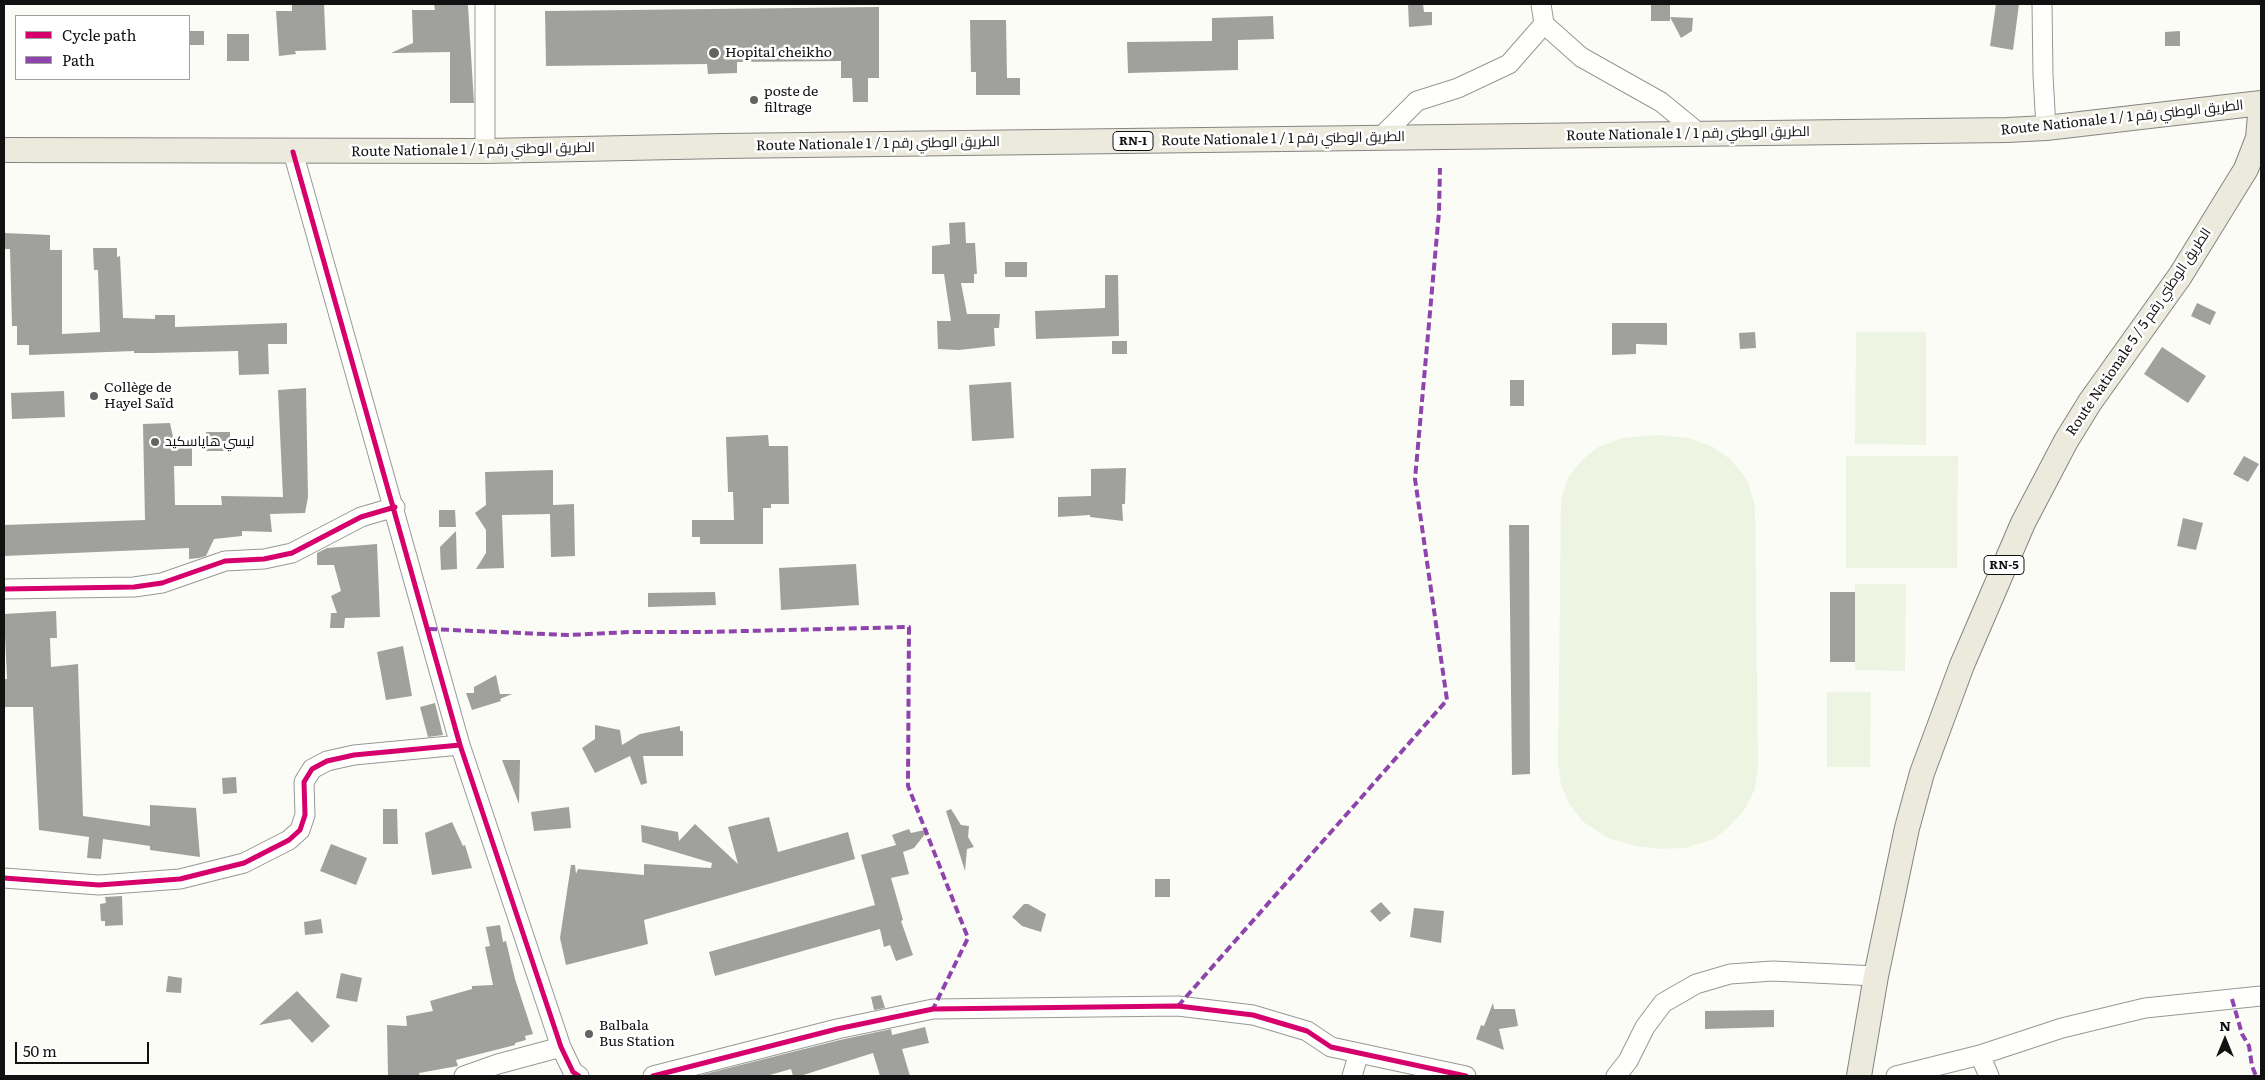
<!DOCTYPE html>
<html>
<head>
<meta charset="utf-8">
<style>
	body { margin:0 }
	#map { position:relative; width:2265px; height:1080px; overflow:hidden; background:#fcfcf7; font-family:Literata,serif }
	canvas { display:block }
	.frame { position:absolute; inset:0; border:5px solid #111; pointer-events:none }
	.legend { position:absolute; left:15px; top:15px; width:175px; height:65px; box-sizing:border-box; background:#fff; border:1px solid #a0a0a0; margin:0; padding:6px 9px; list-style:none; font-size:15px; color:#111 }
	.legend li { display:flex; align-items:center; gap:10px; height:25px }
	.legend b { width:25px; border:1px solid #a0a0a0 }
	.north { position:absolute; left:2200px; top:1015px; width:50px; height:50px; -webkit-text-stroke:4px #fff; paint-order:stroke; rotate:0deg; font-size:14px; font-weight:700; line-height:20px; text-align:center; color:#111 }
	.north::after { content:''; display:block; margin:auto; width:18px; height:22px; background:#111; clip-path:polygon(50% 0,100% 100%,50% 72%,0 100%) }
	.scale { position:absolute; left:15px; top:1042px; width:134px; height:22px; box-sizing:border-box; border:2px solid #111; border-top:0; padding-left:6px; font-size:15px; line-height:18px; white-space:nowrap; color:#111; -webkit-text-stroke:4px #fff; paint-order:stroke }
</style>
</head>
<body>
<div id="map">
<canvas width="2265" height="1080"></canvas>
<div class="frame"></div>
<ul class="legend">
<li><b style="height:6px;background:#d6006c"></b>Cycle path</li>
<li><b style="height:6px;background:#8e44ad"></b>Path</li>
</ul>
<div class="north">N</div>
<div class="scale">50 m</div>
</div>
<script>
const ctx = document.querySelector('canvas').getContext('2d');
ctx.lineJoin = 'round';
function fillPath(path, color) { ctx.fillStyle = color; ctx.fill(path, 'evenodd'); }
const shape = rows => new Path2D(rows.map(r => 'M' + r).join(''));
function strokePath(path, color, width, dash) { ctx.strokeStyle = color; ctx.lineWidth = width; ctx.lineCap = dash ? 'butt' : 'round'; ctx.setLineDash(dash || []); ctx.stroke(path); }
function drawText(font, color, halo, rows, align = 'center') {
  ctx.font = font + ' Literata,Cairo,serif'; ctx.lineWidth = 5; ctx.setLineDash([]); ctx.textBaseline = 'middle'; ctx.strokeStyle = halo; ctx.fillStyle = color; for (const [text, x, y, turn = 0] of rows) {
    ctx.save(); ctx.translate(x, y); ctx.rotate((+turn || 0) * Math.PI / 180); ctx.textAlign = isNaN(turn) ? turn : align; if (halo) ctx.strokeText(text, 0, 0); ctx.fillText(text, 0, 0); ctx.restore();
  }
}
fillPath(shape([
	[1856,332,1926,332,1926,445,1855,444],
	[1657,435,1689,438,1713,447,1730,459,1748,481,1755,507,1758,766,1755,789,1745,809,1730,826,1714,839,1685,848,1659,849,1636,846,1608,838,1582,821,1570,805,1561,785,1558,761,1561,499,1568,477,1583,459,1598,447,1623,438],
	[1846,456,1958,456,1957,568,1846,568],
	[1855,584,1906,584,1905,671,1855,670],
	[1827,692,1871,692,1870,767,1827,767]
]), '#edf5e2');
fillPath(shape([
	[292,4,324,4,326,50,295,51,296,54,279,56,276,11,292,11],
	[434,4,467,4,468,6,474,103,450,103,450,52,391,53,413,43,412,10,435,10],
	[1408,4,1423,4,1424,12,1432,12,1432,25,1409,27],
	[1651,4,1670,4,1670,17,1693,18,1692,31,1681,38,1670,17,1670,21,1651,21],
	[1996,4,2019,4,2013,50,1990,46],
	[879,7,879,78,868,78,868,102,853,102,852,78,841,78,841,61,737,62,737,73,708,74,707,64,546,66,545,11],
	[1273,16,1274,39,1238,40,1238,70,1128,73,1127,42,1212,41,1212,18],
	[970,20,1006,20,1007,78,1020,78,1020,95,976,95,976,72,971,72],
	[189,31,204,31,204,45,189,45],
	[2180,31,2180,46,2165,46,2165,32],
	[227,34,249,34,249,61,227,61],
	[965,222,966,243,975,243,977,274,974,274,974,283,961,283,967,314,1000,314,999,328,994,328,995,346,959,350,938,349,937,321,951,321,944,274,932,274,932,246,950,244,949,223],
	[4,233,50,235,50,250,62,250,62,334,100,332,98,270,94,270,93,248,117,248,117,257,120,256,123,318,155,319,155,315,175,315,175,327,287,323,287,344,268,344,269,374,239,375,238,351,153,353,134,353,134,351,29,355,29,345,17,345,17,326,12,326,10,249,4,249],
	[1005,262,1027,262,1027,277,1005,277],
	[1105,275,1118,275,1119,336,1036,339,1035,311,1105,308],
	[2197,303,2216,312,2210,325,2191,316],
	[1612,323,1667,323,1667,345,1636,344,1636,354,1612,355],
	[1755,332,1756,348,1740,349,1739,333],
	[1112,341,1127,341,1127,354,1112,354],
	[2162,347,2206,376,2188,403,2144,374],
	[1510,380,1524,380,1524,406,1510,406],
	[1011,382,1014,438,972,441,969,385],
	[306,388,308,497,305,513,270,514,272,532,242,531,242,536,214,539,206,556,199,558,189,559,189,548,4,556,4,525,145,520,143,424,170,423,174,442,192,442,192,466,174,466,175,505,222,505,221,496,283,497,278,390],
	[64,391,65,417,12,419,11,393],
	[206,432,230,432,230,451,206,451],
	[768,435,769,446,788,446,789,504,771,504,771,508,763,508,763,544,700,544,700,537,692,537,692,520,734,520,733,492,728,492,726,437],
	[2244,456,2259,464,2248,482,2233,474],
	[1126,468,1125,504,1122,504,1123,521,1090,517,1090,515,1058,517,1058,497,1091,496,1091,469],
	[553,470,553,505,574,504,575,556,551,557,550,514,502,515,504,568,476,569,486,553,486,530,475,513,486,505,485,472],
	[439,510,455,510,456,527,439,527],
	[2183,518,2203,523,2196,550,2177,546],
	[1509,525,1529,525,1530,774,1512,775],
	[456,531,457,569,441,570,440,547],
	[377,544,380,617,345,618,344,628,330,628,331,613,337,613,331,596,341,591,334,565,317,565,317,553,327,548],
	[856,564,859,605,781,610,779,568],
	[715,592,716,605,648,607,648,593],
	[1830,592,1855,592,1855,662,1830,662],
	[56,611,57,638,50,638,51,667,78,664,83,816,150,826,150,805,196,808,200,857,150,850,150,846,103,839,101,859,87,858,89,837,39,830,33,707,4,707,4,679,7,679,4,614],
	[403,646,412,696,386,700,377,652],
	[496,675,500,694,512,694,500,699,501,701,472,710,466,693,474,693,474,687],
	[435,703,443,735,428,737,420,707],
	[595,725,620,730,622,745,640,734,680,726,680,731,683,731,683,756,643,756,647,783,641,785,630,756,595,773,582,748,595,739],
	[502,760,520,760,519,804],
	[236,777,237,793,223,794,222,778],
	[569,807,571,828,534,831,531,812],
	[383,809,397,809,398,844,383,844],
	[951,809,961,825,969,826,968,837,974,847,967,849,965,871,946,811],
	[769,817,778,852,848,832,855,859,644,920,648,944,566,965,560,938,571,865,575,865,576,874,578,869,644,875,644,864,711,868,712,863,642,842,641,825,678,832,679,841,695,824,738,864,728,827],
	[452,822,463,846,465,845,472,868,432,875,425,833],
	[909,829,911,833,929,829,914,848,903,852,909,874,891,878,903,920,901,921,913,955,896,961,890,945,884,947,880,929,715,976,709,952,875,905,861,855,896,845,892,835],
	[331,844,367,858,356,885,320,871],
	[1155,879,1170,879,1170,897,1155,897],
	[122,896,123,925,105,926,105,921,101,921,100,904,106,903,105,897],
	[1381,902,1391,913,1380,922,1370,911],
	[1024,904,1028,904,1046,914,1041,932,1022,926,1012,917],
	[1414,908,1444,911,1441,943,1410,937],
	[321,919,323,933,305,935,304,922],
	[500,925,503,942,506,941,515,979,533,1034,525,1036,526,1040,515,1043,515,1045,456,1060,458,1066,419,1073,420,1076,388,1076,387,1025,407,1026,406,1016,433,1011,430,1001,472,989,472,986,493,985,485,947,490,946,486,927],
	[341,973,362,978,357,1002,336,998],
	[168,976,182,978,181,993,166,992],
	[297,991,330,1026,312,1043,290,1019,259,1025],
	[881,995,885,1008,874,1010,871,997],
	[1493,1003,1494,1009,1515,1009,1518,1026,1499,1029,1504,1050,1476,1039,1481,1025,1484,1026],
	[1774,1010,1774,1027,1705,1029,1705,1011],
	[925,1027,929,1043,902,1049,910,1076,880,1076,873,1053,800,1076,793,1076,791,1069,766,1076,697,1076,840,1040,891,1029,892,1035]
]), '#a0a09c');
const minor = shape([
	[485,4,485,151],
	[1541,4,1544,24,1581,57,1661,102,1700,134],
	[2042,4,2043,75,2046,128],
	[1380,138,1417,101,1458,88,1509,64,1544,24],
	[293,152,460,745,561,1047,573,1072,579,1076],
	[4,589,134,587,162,583,225,561,264,559,292,553,361,517,395,507],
	[4,878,99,885,180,879,244,863,289,840,300,830,305,815,304,782,312,769,327,761,354,755,460,745],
	[1980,1055,1989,1076],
	[464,1076,498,1064,561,1047],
	[653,1076,837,1029,933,1009,1178,1006,1253,1015,1307,1031,1331,1047,1466,1076],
	[1352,1076,1359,1053],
	[1616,1076,1628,1061,1645,1027,1663,1003,1696,984,1730,974,1773,971,1876,976],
	[1896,1076,1980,1055,2062,1028,2145,1008,2261,996]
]);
const major = shape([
	[4,150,485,151,723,146,2007,130,2046,128,2261,103],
	[1859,1076,1876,976,1907,828,1922,773,1962,665,2023,523,2066,441,2090,402,2180,276,2246,169,2258,138,2261,104]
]);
strokePath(minor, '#979795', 21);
strokePath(major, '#848482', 26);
strokePath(minor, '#fffffe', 19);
strokePath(major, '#eceadc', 24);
strokePath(shape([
	[429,629,568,635,631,632,705,632,909,627,908,786,968,938,933,1009],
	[2232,999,2242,1034,2249,1046,2252,1066,2256,1076],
	[1178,1006,1447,700,1415,479,1439,212,1440,168]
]), '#8e44ad', 4, [8, 4]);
strokePath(shape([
	[293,152,460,745,561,1047,573,1072,579,1076],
	[4,589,134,587,162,583,225,561,264,559,292,553,361,517,395,507],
	[4,878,99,885,180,879,244,863,289,840,300,830,305,815,304,782,312,769,327,761,354,755,460,745],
	[653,1076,837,1029,933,1009,1178,1006,1253,1015,1307,1031,1331,1047,1466,1076]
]), '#d6006c', 5);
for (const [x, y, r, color] of [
	[714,53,6,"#636362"],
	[754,100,5,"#636362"],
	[94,396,5,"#636362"],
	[155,442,5,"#636362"],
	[589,1034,5,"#636362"]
]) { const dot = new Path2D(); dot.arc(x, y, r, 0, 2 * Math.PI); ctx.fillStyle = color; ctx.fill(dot); strokePath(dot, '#fff', 2); }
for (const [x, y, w] of [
	[1133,141,40],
	[2004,565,40]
]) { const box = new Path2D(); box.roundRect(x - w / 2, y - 9.5, w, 19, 4); ctx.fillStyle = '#fff'; ctx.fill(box); strokePath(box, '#111', 1); }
drawText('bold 12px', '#111', null, [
	["RN-1",1133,141],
	["RN-5",2004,565]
]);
drawText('14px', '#111', '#fff', [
	["Hopital cheikho",725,53],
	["poste de",764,92],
	["filtrage",764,108],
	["Collège de",104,388],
	["Hayel Saïd",104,404],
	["ليسي هاياسكيد",165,442],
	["Balbala",599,1026],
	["Bus Station",599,1042]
], 'left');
drawText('14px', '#111', '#fff', [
	["Route Nationale 1 / الطريق الوطني رقم 1",2122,118,-6],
	["Route Nationale 1 / الطريق الوطني رقم 1",1688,134,-1],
	["Route Nationale 1 / الطريق الوطني رقم 1",1283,139,-1],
	["Route Nationale 1 / الطريق الوطني رقم 1",878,144,-1],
	["Route Nationale 1 / الطريق الوطني رقم 1",473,150,-1],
	["Route Nationale 5 / الطريق الوطني رقم 5",2139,332,-56]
]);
</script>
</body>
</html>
